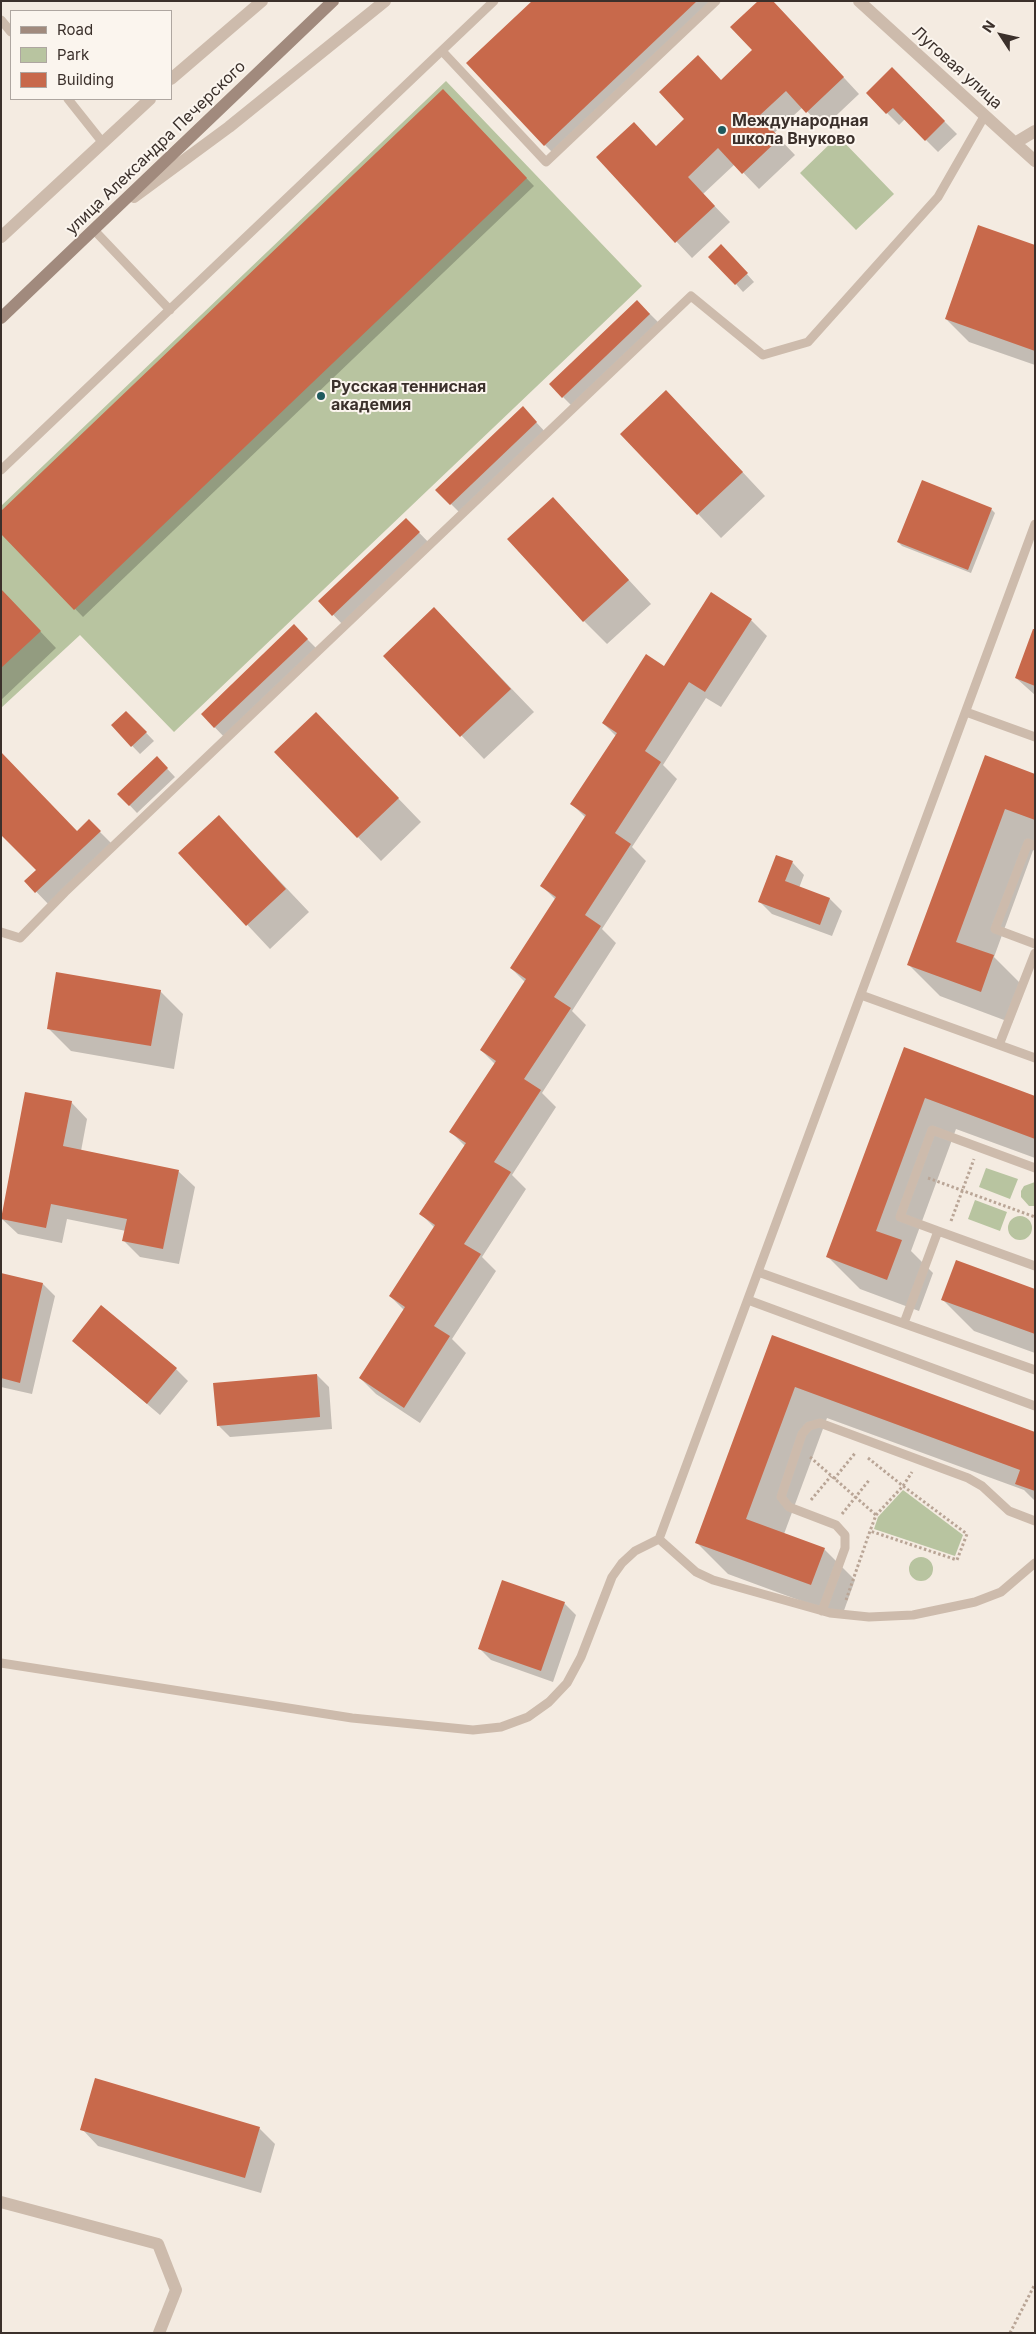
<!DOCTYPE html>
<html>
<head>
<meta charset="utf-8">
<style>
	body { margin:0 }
	#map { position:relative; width:1036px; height:2334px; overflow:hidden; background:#f4ebe1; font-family:Inter,sans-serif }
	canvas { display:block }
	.frame { position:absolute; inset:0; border:2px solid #3b302b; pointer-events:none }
	.legend { position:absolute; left:10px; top:10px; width:162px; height:90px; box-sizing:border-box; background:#fbf5ee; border:1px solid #aea6a0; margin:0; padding:6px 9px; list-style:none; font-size:15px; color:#3b302b }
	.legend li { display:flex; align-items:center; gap:10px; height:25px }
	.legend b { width:25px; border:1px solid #aea6a0 }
	.north { position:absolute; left:976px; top:10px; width:50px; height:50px; -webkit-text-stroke:4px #fbf5ee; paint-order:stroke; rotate:305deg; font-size:14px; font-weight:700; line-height:20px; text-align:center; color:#3b302b }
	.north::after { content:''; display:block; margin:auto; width:18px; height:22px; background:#3b302b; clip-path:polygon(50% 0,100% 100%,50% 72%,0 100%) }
</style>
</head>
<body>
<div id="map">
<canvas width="1036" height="2334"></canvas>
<div class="frame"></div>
<ul class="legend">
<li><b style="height:6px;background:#a18a7d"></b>Road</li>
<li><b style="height:14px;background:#b8c4a0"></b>Park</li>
<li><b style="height:14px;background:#c8694b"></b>Building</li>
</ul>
<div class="north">N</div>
</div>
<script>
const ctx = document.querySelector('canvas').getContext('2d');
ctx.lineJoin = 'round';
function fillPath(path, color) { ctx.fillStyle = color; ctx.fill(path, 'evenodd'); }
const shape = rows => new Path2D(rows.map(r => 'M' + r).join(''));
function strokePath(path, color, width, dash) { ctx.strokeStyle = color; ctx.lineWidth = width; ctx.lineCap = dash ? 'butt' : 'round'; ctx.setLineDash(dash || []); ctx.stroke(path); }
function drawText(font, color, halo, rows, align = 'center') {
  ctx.font = font + ' Inter,sans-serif'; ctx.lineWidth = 4; ctx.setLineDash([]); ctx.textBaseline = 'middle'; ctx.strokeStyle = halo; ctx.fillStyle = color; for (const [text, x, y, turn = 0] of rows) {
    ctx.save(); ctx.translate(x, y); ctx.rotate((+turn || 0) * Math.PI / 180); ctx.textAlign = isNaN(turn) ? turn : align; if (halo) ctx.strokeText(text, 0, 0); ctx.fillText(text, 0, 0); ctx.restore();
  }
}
fillPath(shape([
	[446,81,642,286,174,732,80,635,1,708,1,506],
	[838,136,894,194,856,230,800,173],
	[986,1168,1018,1179,1010,1199,979,1187],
	[1035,1182,1035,1206,1029,1206,1021,1197,1021,1191,1024,1186],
	[975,1200,1007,1212,1000,1231,968,1219],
	'1008 1228a12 12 0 1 1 24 0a12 12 0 1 1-24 0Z',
	[903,1490,963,1535,955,1556,874,1529,878,1517],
	'909 1569a12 12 0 1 1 24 0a12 12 0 1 1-24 0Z'
]), '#b8c4a0');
fillPath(shape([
	[534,1,714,1,553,153,545,145],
	[782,11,859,94,823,128,803,107,774,133,795,155,759,189,735,164,703,194,730,222,692,258,597,157,657,147,754,50],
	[892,69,957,134,938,152,905,119,899,125,867,93],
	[442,91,534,186,83,617,1,532],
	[1035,246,1035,365,969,342,946,319],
	[729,254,754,282,743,292,736,284],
	[649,313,662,326,575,409,563,397],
	[523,408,548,435,463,516,437,490],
	[689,415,765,496,721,538,622,434],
	[553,498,651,604,607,644,584,621],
	[991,509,995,513,971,573,902,546,898,542],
	[406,519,431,545,345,627,320,601],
	[1,590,56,648,1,700],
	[751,620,767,636,721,707,706,698,663,765,677,779,632,847,646,861,602,929,616,943,572,1011,586,1025,542,1093,556,1107,512,1175,526,1189,482,1257,496,1271,452,1339,466,1353,420,1423,376,1394,360,1378,404,1310,390,1296,435,1228,421,1214,465,1146,451,1132,495,1064,481,1050,525,982,511,968,556,900,542,886,586,818,572,804,616,736,603,723,664,667],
	[294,626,320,652,227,740,202,714],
	[1035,628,1035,695,1016,678],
	[457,632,534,712,484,759,385,656],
	[126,712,154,741,140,754,113,726],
	[339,737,421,822,381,861,276,752],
	[985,757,1035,775,1035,845,994,957,1025,988,1012,1023,940,996,909,965],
	[157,758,175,777,137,813,119,794],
	[219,817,309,912,270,949,180,853],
	[89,821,114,846,51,907,26,881],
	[792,862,804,875,799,888,830,899,842,911,832,936,772,914,759,901],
	[160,991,183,1014,174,1069,71,1051,48,1028],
	[905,1049,1035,1097,1035,1158,956,1129,911,1251,933,1273,919,1311,860,1289,828,1257],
	[71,1102,87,1119,81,1151,178,1171,195,1187,179,1264,140,1257,124,1241,126,1231,67,1219,62,1243,18,1234,1,1218],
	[1,1275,43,1284,55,1296,32,1394,1,1387],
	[1035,1291,1035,1353,974,1331,943,1300],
	[773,1337,1035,1433,1035,1501,1024,1490,827,1418,784,1534,824,1549,855,1580,842,1616,728,1574,696,1542],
	[73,1341,176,1369,188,1381,160,1415],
	[317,1375,329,1387,332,1429,230,1437,218,1425],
	[564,1603,576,1615,553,1682,491,1660,479,1648],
	[259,2128,275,2144,261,2193,98,2146,82,2129]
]), '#0003');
fillPath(shape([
	[532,1,697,1,544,146,466,63],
	[758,1,773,1,844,77,806,113,786,91,759,116,780,138,742,174,718,148,688,177,715,206,675,243,596,157,634,122,656,146,684,119,659,92,698,55,721,80,752,50,730,27],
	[892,67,945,121,925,141,893,108,886,114,866,93],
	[443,89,527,178,74,610,1,534,1,511],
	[978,225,1035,245,1035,351,945,319],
	[721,244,748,273,735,285,708,257],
	[637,300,650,314,562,398,549,384],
	[666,390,743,472,697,515,620,434],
	[523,406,537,422,450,505,435,490],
	[922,480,992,508,968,570,897,542],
	[553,497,629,580,583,622,507,539],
	[406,518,420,532,332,616,318,601],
	[1,589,41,631,1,668],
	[711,592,752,619,705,692,689,682,645,751,661,762,615,833,631,844,585,915,601,926,554,997,571,1008,524,1079,541,1090,494,1162,511,1172,464,1244,481,1254,434,1326,450,1336,404,1408,359,1378,405,1307,389,1296,435,1225,419,1214,466,1143,449,1132,496,1061,480,1050,526,979,510,968,556,897,540,886,586,815,570,804,617,733,602,723,646,654,664,666],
	[434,607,511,689,460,737,383,656],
	[294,624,308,639,214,728,201,714],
	[1033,629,1035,629,1035,686,1015,678],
	[126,711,147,732,131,747,111,725],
	[316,712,399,798,357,838,274,752],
	[1,752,77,831,89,819,101,831,35,893,24,881,36,870,1,835],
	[985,755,1035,774,1035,820,1005,809,956,942,994,955,981,992,907,965],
	[157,756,168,768,129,806,117,794],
	[219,815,286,889,246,926,178,853],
	[776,855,793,861,785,881,830,898,820,925,758,902],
	[56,972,161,990,151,1046,47,1029],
	[904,1047,1035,1096,1035,1139,925,1098,876,1231,902,1240,887,1280,826,1257],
	[25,1092,72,1101,63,1146,179,1170,163,1249,122,1241,127,1219,51,1204,46,1228,1,1219],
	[956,1260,1035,1289,1035,1334,941,1300],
	[1,1273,43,1283,20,1383,1,1378],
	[101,1305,177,1368,147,1404,72,1341],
	[772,1335,1035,1432,1035,1491,1015,1484,1020,1470,795,1387,746,1519,825,1548,811,1585,695,1543],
	[317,1374,320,1417,217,1426,213,1383],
	[502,1580,565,1602,541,1671,478,1649],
	[95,2078,260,2127,245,2178,80,2130]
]), '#c8694b');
strokePath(shape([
	[928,1178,1035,1217],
	[951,1221,974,1159],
	[810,1457,876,1515],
	[868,1458,903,1486,912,1472],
	[834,1479,856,1452],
	[811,1500,831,1476],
	[842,1514,870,1479],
	[846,1600,870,1531,876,1515,903,1486,967,1534,957,1560,870,1531],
	[1010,2333,1035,2284]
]), '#b9a596', 3, [2.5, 2.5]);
strokePath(shape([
	[1,20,11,32],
	[442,51,546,162,716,1],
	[68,99,103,143],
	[94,230,170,310],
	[1,470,494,1],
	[966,712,1035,737],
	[1035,846,1028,843,995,929,1035,944],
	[1,932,20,938,65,892,691,296,763,355,808,342,938,197,985,115],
	[861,995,1035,1058],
	[999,1045,1035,953],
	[938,1231,900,1217,932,1130,1035,1168],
	[758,1272,1035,1370],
	[748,1300,1035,1406],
	[904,1323,938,1231,1035,1266],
	[659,1539,696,1572,713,1580,830,1613,869,1617,913,1615,975,1602,1001,1592,1035,1563],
	[822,1611,845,1548,845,1535,836,1525,789,1507,781,1497,802,1434,809,1426,820,1423,968,1478,982,1486,1009,1511,1035,1521],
	[1,1663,352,1718,473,1730,501,1727,528,1717,549,1702,567,1683,581,1657,612,1577,622,1563,635,1551,659,1539,1035,524]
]), '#cdbbac', 9);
strokePath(shape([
	[859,1,1015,143,1035,131],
	[171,79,262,1],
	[1015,143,1035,161],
	[134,197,229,127,385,1],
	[1,237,150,99],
	[1,2202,158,2244,176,2290,159,2333]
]), '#cdbbac', 12);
strokePath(shape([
	[1,318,333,1]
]), '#a18a7d', 12);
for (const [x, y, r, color] of [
	[722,130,5,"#1f5a5e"],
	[321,396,5,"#1f5a5e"]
]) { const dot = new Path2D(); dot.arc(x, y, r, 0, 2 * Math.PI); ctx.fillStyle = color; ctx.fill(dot); strokePath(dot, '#fbf5ee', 2); }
drawText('16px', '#3b302b', '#fbf5ee', [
	["Луговая улица",957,68,42],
	["улица Александра Печерского",156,148,-44]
]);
drawText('bold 16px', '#3b302b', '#fbf5ee', [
	["Международная",732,121],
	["школа Внуково",732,139],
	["Русская теннисная",331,387],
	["академия",331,405]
], 'left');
</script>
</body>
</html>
